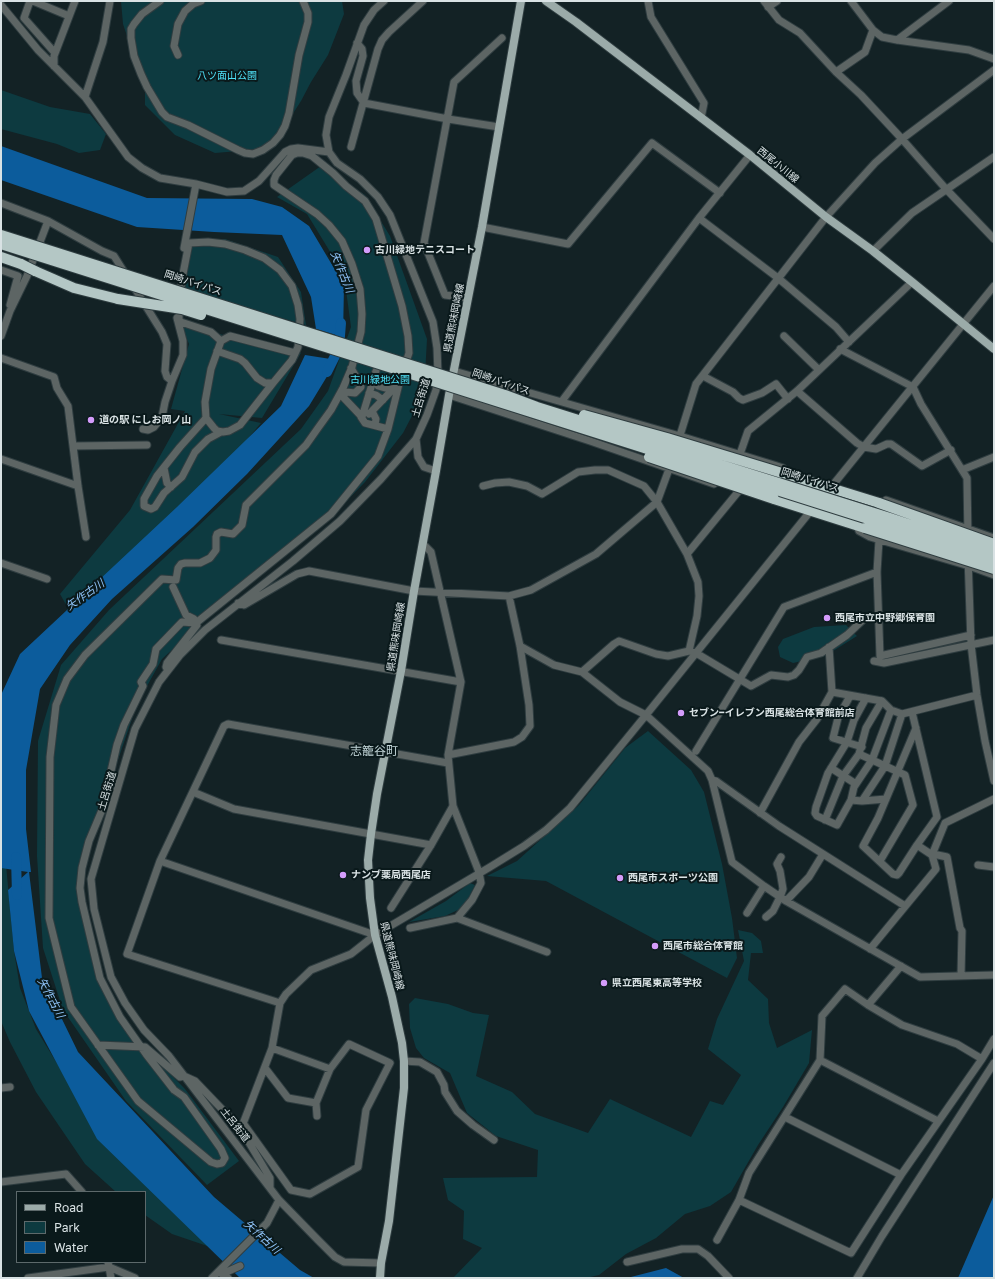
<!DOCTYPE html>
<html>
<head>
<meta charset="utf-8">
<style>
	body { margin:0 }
	#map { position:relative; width:995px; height:1279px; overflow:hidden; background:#132225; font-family:"Golos Text",sans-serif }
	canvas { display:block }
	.frame { position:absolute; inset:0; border:2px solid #d9e2e4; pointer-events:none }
	.legend { position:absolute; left:16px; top:1191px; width:130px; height:72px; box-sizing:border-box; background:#0a191b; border:1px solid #5d696b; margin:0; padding:5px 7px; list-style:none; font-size:12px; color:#d9e2e4 }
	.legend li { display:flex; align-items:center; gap:8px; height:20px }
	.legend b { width:20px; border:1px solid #5d696b }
</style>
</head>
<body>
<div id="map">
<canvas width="995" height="1279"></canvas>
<div class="frame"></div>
<ul class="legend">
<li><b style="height:5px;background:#9baba9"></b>Road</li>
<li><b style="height:11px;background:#0d3a40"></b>Park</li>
<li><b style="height:11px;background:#0c5c9c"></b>Water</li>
</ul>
</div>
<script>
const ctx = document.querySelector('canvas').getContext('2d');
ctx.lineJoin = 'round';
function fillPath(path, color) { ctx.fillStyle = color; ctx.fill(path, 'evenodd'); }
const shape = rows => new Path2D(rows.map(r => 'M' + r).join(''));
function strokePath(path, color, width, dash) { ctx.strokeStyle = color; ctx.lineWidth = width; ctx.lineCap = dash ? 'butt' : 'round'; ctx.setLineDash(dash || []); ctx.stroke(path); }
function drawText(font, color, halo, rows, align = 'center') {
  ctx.font = font + ' "Golos Text","Noto Sans JP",sans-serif'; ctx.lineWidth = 4; ctx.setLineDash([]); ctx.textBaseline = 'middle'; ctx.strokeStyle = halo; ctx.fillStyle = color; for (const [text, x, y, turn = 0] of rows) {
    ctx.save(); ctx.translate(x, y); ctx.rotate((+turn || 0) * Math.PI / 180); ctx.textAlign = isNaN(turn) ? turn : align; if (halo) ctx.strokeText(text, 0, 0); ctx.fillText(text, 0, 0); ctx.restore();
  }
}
fillPath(shape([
	[121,1,342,1,344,14,328,55,311,82,301,101,285,126,262,149,215,153,175,135,145,105,145,90,123,24],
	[1,90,50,107,90,114,106,134,100,150,79,153,57,144,1,129],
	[321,166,365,195,390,236,427,339,424,393,403,433,365,482,333,515,299,544,202,622,162,659,137,704,90,842,82,887,99,972,135,1038,185,1089,239,1161,207,1185,126,1101,63,1010,43,948,37,856,38,741,61,665,109,610,301,429,328,391,351,327,346,290,329,250,307,214,277,197],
	[225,239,278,257,301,292,306,325,179,289,191,240],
	[181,325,301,353,262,418,219,414,261,423,191,506,69,610,60,594,130,510,185,411,171,409,189,344],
	[846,625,857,636,825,656,793,663,780,657,778,647,783,639,814,627],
	[648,731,691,770,704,792,722,864,732,918,737,958,727,978,546,881,487,876,517,861,579,805,625,748],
	[1,811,14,951,20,988,36,1029,61,1070,222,1251,172,1234,145,1215,145,1192,116,1192,85,1164,36,1092,10,1042,1,1021],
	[470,883,475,885,465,905,458,910,445,916,409,922,446,901],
	[738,930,752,933,761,941,763,953,751,953,748,980,768,999,769,1023,777,1048,812,1030,809,1063,783,1107,758,1145,731,1192,710,1206,685,1214,656,1238,626,1254,599,1275,586,1278,453,1278,482,1248,463,1239,464,1211,448,1200,443,1178,537,1177,538,1150,496,1136,467,1113,450,1073,424,1058,416,1048,410,1028,409,1004,415,998,448,1004,473,1013,489,1015,476,1076,512,1092,535,1114,588,1133,610,1099,691,1137,710,1101,723,1105,741,1075,708,1049,717,1019,744,961]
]), '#0d3a40');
fillPath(shape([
	[1,146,147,198,252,199,282,207,309,226,344,285,343,337,316,329,311,297,282,235,214,232,137,227,1,180],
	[305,355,337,360,309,406,247,474,193,527,112,599,70,645,40,689,26,770,26,829,31,872,29,872,42,978,78,1052,214,1197,300,1270,314,1278,240,1278,97,1139,29,1011,14,951,8,890,28,872,1,868,1,695,20,654,177,507,281,406],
	[994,1195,994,1278,958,1278],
	[666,1268,684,1278,627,1278]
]), '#0c5c9c');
strokePath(shape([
	[327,372,339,348,341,323],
	[16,857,17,895]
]), '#0c5c9c', 10);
const minor = shape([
	[30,1,24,18,55,53],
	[33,1,69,16],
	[160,1,142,14,134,24,131,29,131,38,134,56,141,74,147,87,162,112,167,117,188,125,238,150,245,153,253,154,263,150,273,143,280,135,285,126,289,113,299,55,308,22,308,13,303,1],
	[648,1,651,17,704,103,701,118],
	[764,1,779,20,800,33,836,72,861,95,902,139,946,189,994,239],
	[851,1,873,30,882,37,897,40,969,50,994,59],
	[1,5,38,50,85,97,128,157,142,168,160,178,196,184,227,192,244,191,259,181,285,152,291,149,298,148,329,152,326,135,329,117,346,75,364,25,374,10,384,1],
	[768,7,777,1],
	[897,40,949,1],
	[357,43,362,49,363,56,356,81,357,93,364,103,448,119,499,127],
	[178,55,174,46,178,24,185,11,193,4,201,1],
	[54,66,54,56,75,1],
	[836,72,865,52,873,30],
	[85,97,103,42,110,1],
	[351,147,378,49,382,40,389,32,423,1],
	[291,149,292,155,276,175,274,180,274,185,317,214,329,225,342,241,352,264,360,289,362,314,361,332,352,367,343,388,331,410,318,428,306,445,246,505,242,525,233,534,221,532,217,534,216,537,216,550,210,558,200,563,185,563,181,564,178,568,176,580,162,579,85,655,67,679,56,705,50,757,49,918,71,1007,138,1101,211,1162,217,1164,222,1163,225,1158,221,1149,184,1097,174,1090,146,1054,120,1017,100,978,82,902,80,888,82,868,89,841,102,810,117,745,124,725,143,686,141,682,153,664,156,649,182,622,196,623,331,514,378,456,388,429,400,380,409,353,408,336,402,306,376,219,365,201,346,186,333,173,312,156,303,153,297,153,292,155],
	[329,152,337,163,360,179,378,197,390,215,433,322,437,348,438,374,436,390,427,415,416,439,381,479,340,521,293,561,205,630,180,655,159,682,135,729,91,879,94,909,111,977,125,1003,144,1030,169,1056,279,1200,317,1239,335,1257,344,1262,381,1263],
	[1,203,48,221,102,251,114,256,126,275],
	[699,218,778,278,836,327,849,342],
	[482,227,568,244,652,143,720,193],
	[184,248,196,184],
	[873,251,912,213,994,157],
	[1,270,18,276,10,305],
	[132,284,162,332,167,344,165,371,167,377,172,381,165,402,162,417,154,427,148,430,143,429],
	[180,295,182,279,189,243,208,242,225,244,245,250,264,258,280,270,292,286,298,305,300,319,298,347,292,360,273,383,265,383,257,378,245,363,240,359,217,351],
	[468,298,445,295,424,243,454,82,502,38],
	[179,305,179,320,181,322,211,332,221,341,211,369,205,402,206,418,214,428,217,431,223,432,229,431,240,425,273,383],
	[1,336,10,311,27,276,48,221],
	[784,336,819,370],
	[221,341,230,336,295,353],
	[840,349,913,387,921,404,967,478,968,539],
	[1,358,54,377,57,388,68,406,78,486,86,537],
	[351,368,358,380,361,387,355,393,346,392,343,397,362,417,376,371],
	[454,371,680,436,774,465,783,468,788,475],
	[703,376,733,392,739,398,743,400,762,393,776,384,788,399],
	[172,381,183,355,183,341,177,318],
	[388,386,385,388,378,386,376,379,381,380,384,378,387,380,386,382,389,384],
	[797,391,857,443,864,447,876,449,887,444,891,444,922,466,951,450],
	[369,393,376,395,383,400],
	[449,395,590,441,714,484],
	[562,401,699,218,750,155],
	[372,411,398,384],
	[369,414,372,411,376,419,375,425],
	[361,417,365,423,388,429],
	[206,418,180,447,157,476,144,499,144,506,151,509,155,507,164,493,182,477,195,452,208,439,221,432],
	[416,439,418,457,424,467,436,471],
	[677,445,696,384,826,217,875,163,902,139,994,70],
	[74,446,147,445],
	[740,454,748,431,797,391,912,282],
	[1,459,78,486],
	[164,468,167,483,171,487],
	[962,470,994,457],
	[483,486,495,483,509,482,527,486,542,494,578,472,595,470,608,470,644,486,657,502,687,554,698,582,699,596,697,616,689,651],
	[828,491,994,286],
	[886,500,994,538],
	[857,526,859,531,870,537,969,566,994,575],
	[879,540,877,572,880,656,971,635],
	[423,544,431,552,461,682,448,755,453,806,479,872,481,883,472,900,457,918],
	[687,554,738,492],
	[968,557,971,644,977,695,985,741,994,781],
	[1,563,47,579],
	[238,603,244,605,297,574,309,571,414,591,509,596,531,590,596,554,657,502,672,461],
	[221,640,461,682],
	[520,646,554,665,582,672,620,702,646,715,708,771,712,780,732,862,764,886,786,901,920,977,994,975],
	[829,647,832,692,882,701,891,710,902,714,977,695],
	[874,661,884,663,994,640],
	[168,670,166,667,167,663,197,625,194,619,186,615,173,587],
	[582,672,614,644,619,641,656,654,668,656,689,651,696,653,751,686,771,675,788,677,794,675,799,670,807,657,821,653,847,635,865,618,879,619],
	[850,696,838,718,833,738,862,747],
	[912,712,937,817,917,845,899,873,897,875,893,874,863,846,878,818,916,728],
	[696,751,784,607,877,572],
	[448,755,514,742,522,737,530,726,529,705,520,646,509,596],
	[831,768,856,784],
	[712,780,716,781,779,826,905,906],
	[193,792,234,809,431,845],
	[886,799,862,801,885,766,902,714],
	[851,800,854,787,872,760,891,710],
	[862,801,851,800,837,825,817,816,815,813,816,807,828,773,847,742,854,720,866,698],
	[760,813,799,742,817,719,832,692],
	[825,820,843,776,859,754],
	[917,845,932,855],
	[933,854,947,857,960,928,962,931,961,976],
	[160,861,375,935],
	[880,861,913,805,905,775,859,754,866,728,882,701],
	[978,865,994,867],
	[786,901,809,877,823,854],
	[391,908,431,845,453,806],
	[747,913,764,886],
	[766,917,773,911,780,897,783,889,780,871,777,864,781,857],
	[410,928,457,918,547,952],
	[870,949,936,869,932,855,945,823,994,799],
	[280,1003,127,954,160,861,224,726,228,724,448,763],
	[868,1005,901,966],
	[98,1045,145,1047,180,1077,184,1076,195,1081,241,1129,270,1178,270,1187],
	[272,1048,330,1069],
	[820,1060,938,1121],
	[404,1061,420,1062,437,1072,444,1085,445,1092,457,1111,473,1125,494,1140],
	[265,1068,288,1098,316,1103],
	[1,1088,10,1087],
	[785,1117,901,1175],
	[243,1123,291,1190,310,1194,358,1167,366,1110,390,1063,349,1044,330,1069,316,1103,317,1116],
	[241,1129,272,1048,280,1003,286,994,311,970,351,954,375,935,490,867,524,846,546,830,570,808,646,715,813,508],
	[1,1182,66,1174,82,1192],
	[739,1200,851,1253,901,1175,982,1059,994,1039],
	[717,1240,739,1200,749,1173,820,1060,822,1016,845,989,868,1005,902,1025,957,1044,982,1059],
	[108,1262,111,1278],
	[627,1262,682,1249,698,1249,708,1256,729,1278],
	[28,1278,109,1267,135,1278],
	[212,1278,267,1223,279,1200],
	[228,1278,222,1274,240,1266],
	[857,1278,882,1236,994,1063]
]);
const major = shape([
	[546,1,576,22,750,155,826,217,873,251,912,282,994,349],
	[380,1278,381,1263,389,1221,404,1088,404,1061,402,1043,392,997,375,935,370,898,368,860,371,834,377,794,401,671,414,591,436,471,449,395,482,227,521,1]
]);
const highway = shape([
	[1,257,21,264],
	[35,271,74,288,118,299],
	[782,473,879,503],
	[774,499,865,528]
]);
strokePath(minor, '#2f3d40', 9);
strokePath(major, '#2f3d40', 10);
strokePath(highway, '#2f3d40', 12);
strokePath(minor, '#5d6564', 7);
strokePath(major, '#9baba9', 8);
strokePath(highway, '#b4c7c5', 10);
const highwayBridge = shape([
	[1,235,505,395,537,407,890,518,994,553],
	[1,244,887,525,994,561],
	[21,264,35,271],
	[118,299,182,309,201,315],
	[584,415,667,438,782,473],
	[649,457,774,499],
	[879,503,994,544],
	[865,528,994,569]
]);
strokePath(highwayBridge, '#2f3d40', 12, []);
strokePath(highwayBridge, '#b4c7c5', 10);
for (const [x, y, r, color] of [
	[367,250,4,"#d49cfb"],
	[91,420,4,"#d49cfb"],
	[827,618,4,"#d49cfb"],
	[681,713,4,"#d49cfb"],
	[343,875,4,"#d49cfb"],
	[620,878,4,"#d49cfb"],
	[655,946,4,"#d49cfb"],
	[604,983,4,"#d49cfb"]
]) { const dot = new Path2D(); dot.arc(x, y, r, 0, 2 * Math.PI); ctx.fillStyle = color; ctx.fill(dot); strokePath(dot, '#0a191b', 1.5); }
drawText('10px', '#4fe0f6', '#0a191b', [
	["八ツ面山公園",227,76],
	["古川緑地公園",380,380]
]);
drawText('10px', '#d9e2e4', '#0a191b', [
	["西尾小川線",778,165,39],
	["岡崎バイパス",193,283,18],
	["県道熊味岡崎線",454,318,-79],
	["岡崎バイパス",501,382,19],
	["土呂街道",421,398,-73],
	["岡崎バイパス",810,480,17],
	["県道熊味岡崎線",396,637,-81],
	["土呂街道",107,791,-73],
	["県道熊味岡崎線",392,956,76],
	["土呂街道",235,1125,52]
]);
drawText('bold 10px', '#d9e2e4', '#0a191b', [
	["古川緑地テニスコート",375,250],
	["道の駅 にしお岡ノ山",99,420],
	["西尾市立中野郷保育園",835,618],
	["セブン−イレブン西尾総合体育館前店",689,713],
	["ナンブ薬局西尾店",351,875],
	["西尾市スポーツ公園",628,878],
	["西尾市総合体育館",663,946],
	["県立西尾東高等学校",612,983]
], 'left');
drawText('italic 11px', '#90c4f9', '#0a191b', [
	["矢作古川",342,272,68],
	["矢作古川",85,595,-35],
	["矢作古川",51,998,62],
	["矢作古川",262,1237,42]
]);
drawText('12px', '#c3d6d9', '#0a191b', [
	["志籠谷町",374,751]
]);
</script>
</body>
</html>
